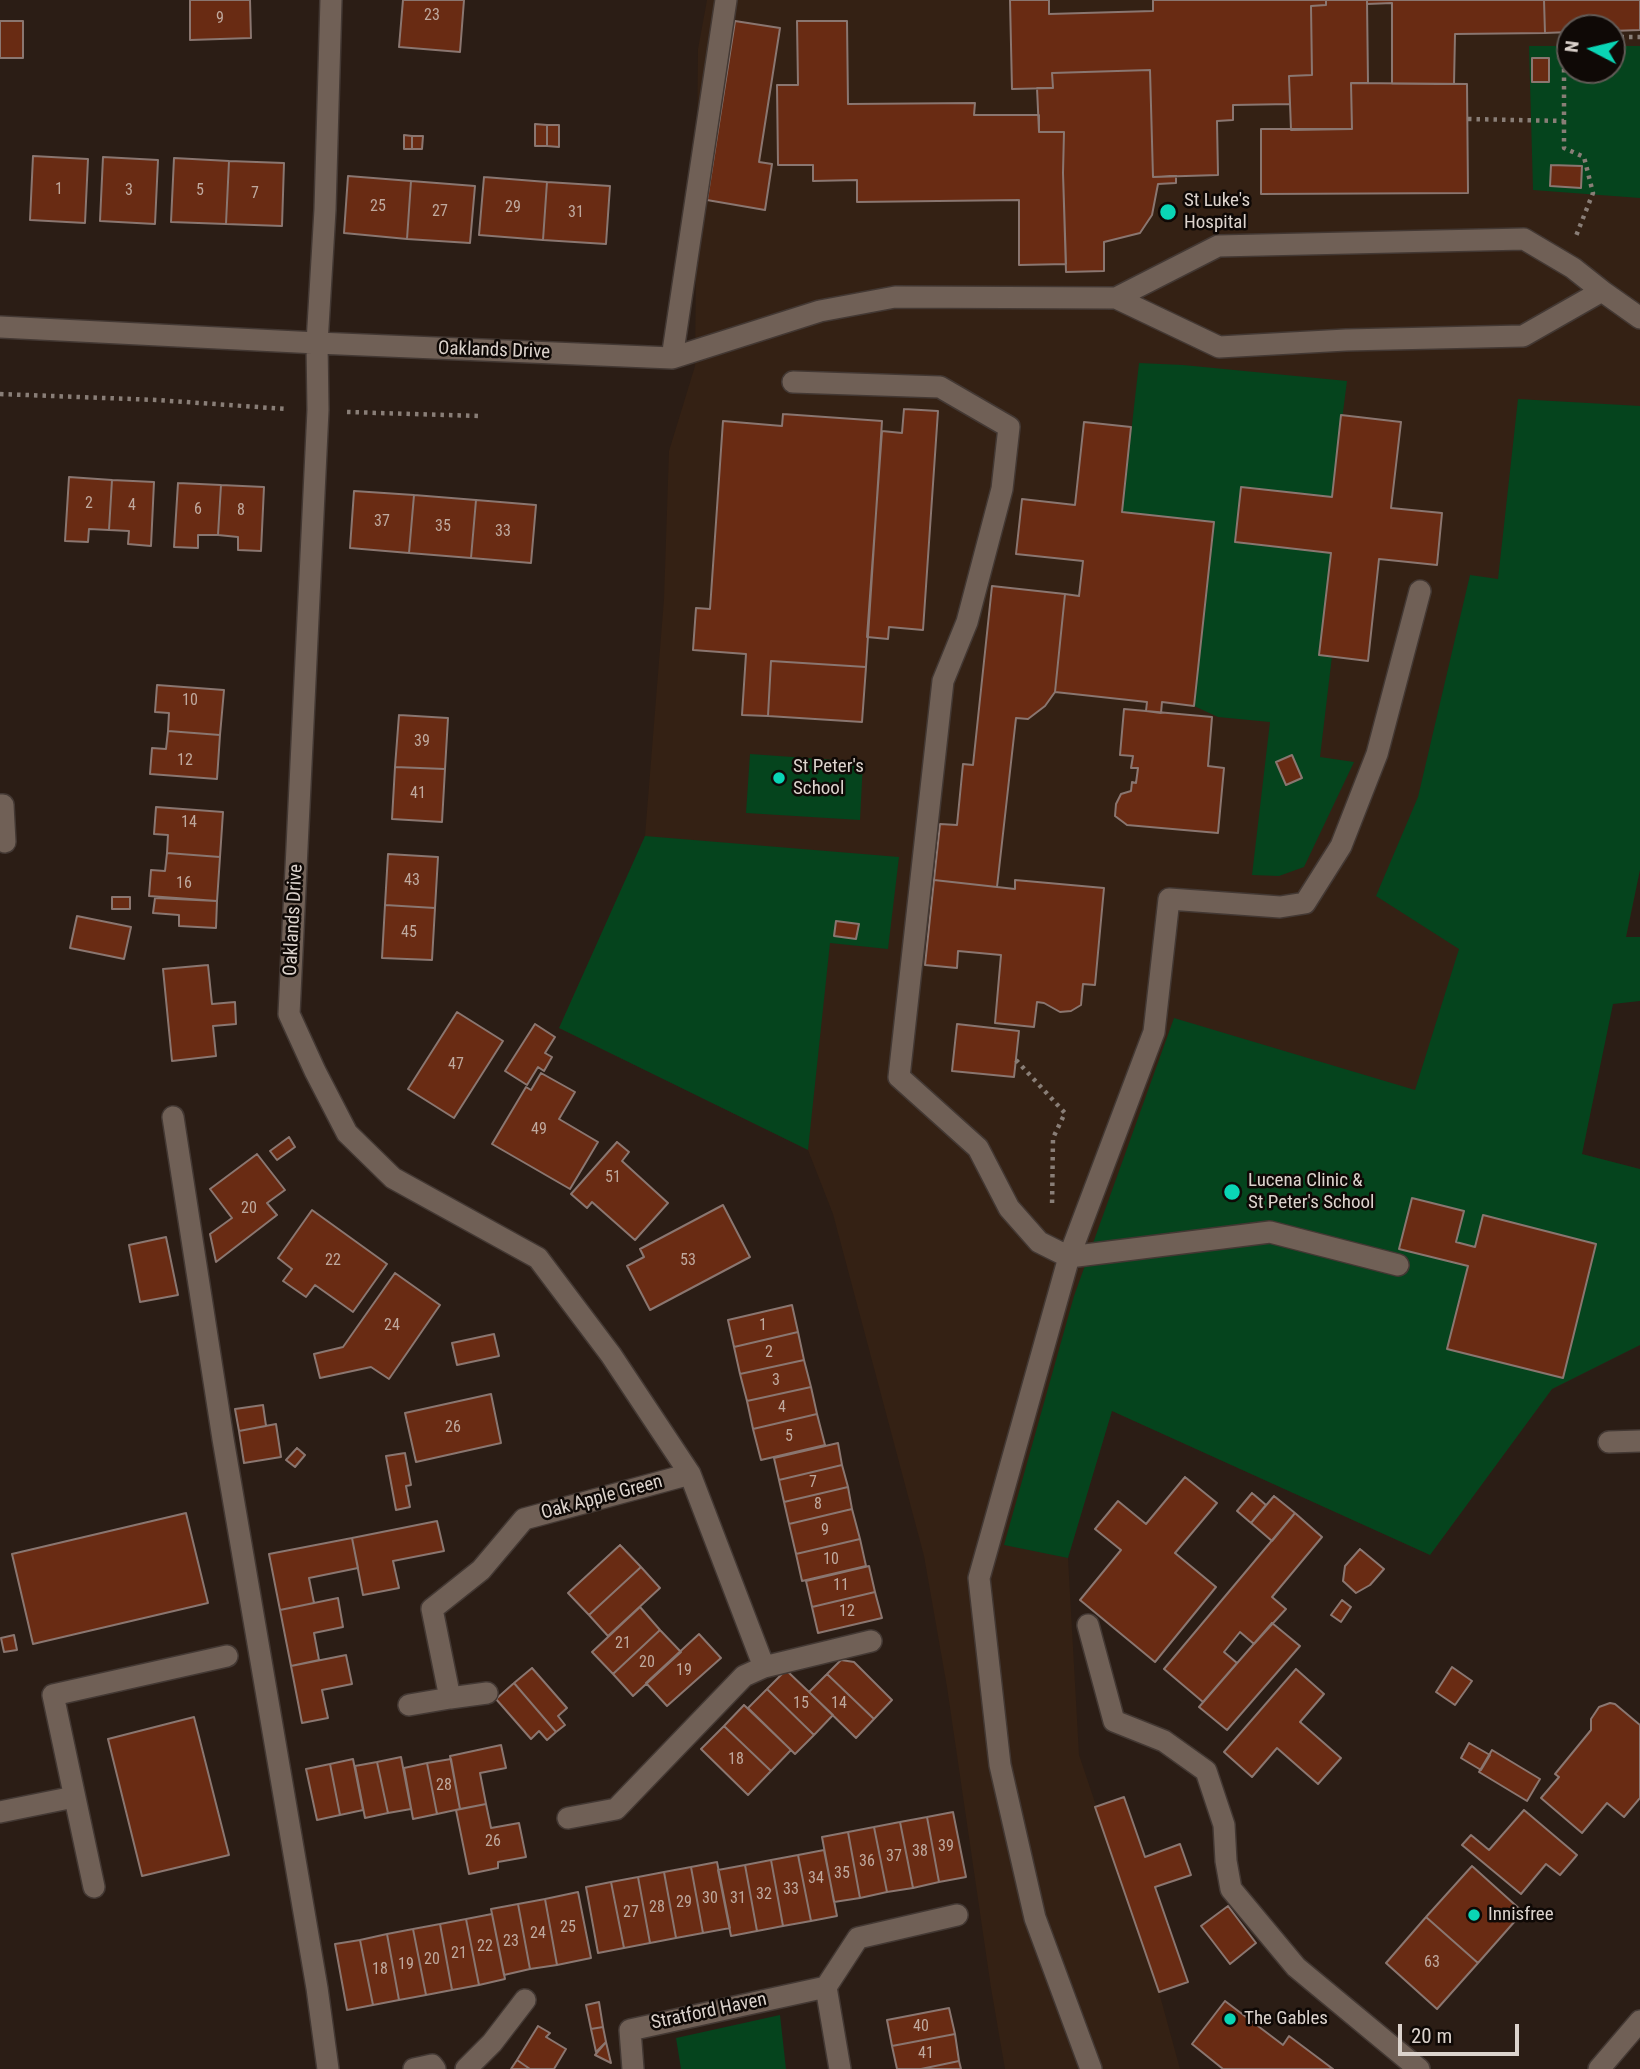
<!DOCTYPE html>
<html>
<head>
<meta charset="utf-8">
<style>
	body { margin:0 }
	#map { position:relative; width:1640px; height:2069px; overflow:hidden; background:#2b1d15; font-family:"Roboto Condensed",sans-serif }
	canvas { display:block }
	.north { position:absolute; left:1556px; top:14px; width:70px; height:70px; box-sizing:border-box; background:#0f0906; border:2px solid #615a56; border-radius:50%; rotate:277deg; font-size:19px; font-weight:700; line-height:28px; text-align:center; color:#dcd3cd }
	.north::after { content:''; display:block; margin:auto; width:24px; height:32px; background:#0ad5b5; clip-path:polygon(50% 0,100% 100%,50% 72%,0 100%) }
	.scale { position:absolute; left:1398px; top:2024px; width:121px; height:32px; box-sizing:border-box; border:4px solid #dcd3cd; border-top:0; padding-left:9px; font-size:21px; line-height:24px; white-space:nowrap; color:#dcd3cd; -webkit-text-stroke:5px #0f0906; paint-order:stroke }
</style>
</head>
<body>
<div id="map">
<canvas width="1640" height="2069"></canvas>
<div class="north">N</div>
<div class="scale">20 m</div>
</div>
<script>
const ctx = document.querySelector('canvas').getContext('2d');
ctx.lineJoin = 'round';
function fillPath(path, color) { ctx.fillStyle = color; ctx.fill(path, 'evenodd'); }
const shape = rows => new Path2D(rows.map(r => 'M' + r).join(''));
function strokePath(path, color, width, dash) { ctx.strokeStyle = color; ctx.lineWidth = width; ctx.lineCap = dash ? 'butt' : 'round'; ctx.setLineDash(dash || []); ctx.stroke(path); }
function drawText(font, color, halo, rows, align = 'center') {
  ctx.font = font + ' "Roboto Condensed",sans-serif'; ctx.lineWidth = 5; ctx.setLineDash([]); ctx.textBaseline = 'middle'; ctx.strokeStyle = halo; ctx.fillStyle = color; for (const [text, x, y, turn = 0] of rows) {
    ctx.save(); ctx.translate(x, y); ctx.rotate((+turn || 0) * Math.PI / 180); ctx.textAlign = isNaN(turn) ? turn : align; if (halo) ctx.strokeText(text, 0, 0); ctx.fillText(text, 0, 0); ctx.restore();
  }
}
fillPath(shape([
	[707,0,1640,0,1640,870,1582,1154,1640,1169,1640,1345,1552,1389,1430,1555,1112,1411,1068,1558,1079,1755,1159,1992,1180,2069,1005,2069,991,1988,947,1687,924,1556,833,1214,808,1150,559,1028,645,836,664,599,669,451,695,366,698,49],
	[1570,28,1612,28,1612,70,1570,70]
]), '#342114');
fillPath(shape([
	[1529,46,1570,46,1570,70,1612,70,1612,46,1640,46,1640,198,1533,190],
	[1139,363,1183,365,1347,381,1332,497,1242,487,1236,542,1331,553,1319,654,1332,656,1320,757,1354,762,1304,867,1279,876,1252,875,1270,722,1218,717,1194,706,1213,522,1122,512],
	[1518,399,1640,406,1640,870,1626,937,1640,937,1640,1001,1613,1004,1582,1154,1640,1169,1640,1345,1552,1389,1430,1555,1112,1411,1068,1558,1004,1545,1074,1296,1174,1018,1415,1090,1459,949,1376,896,1418,797,1470,575,1498,579],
	[750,754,863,762,860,820,746,813],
	[645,836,899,857,888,949,830,943,808,1150,559,1028],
	[780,2015,786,2069,681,2069,676,2038]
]), '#05441d');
const building = shape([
	[190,0,250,0,251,38,190,40,190,0],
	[403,0,464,0,460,52,399,47,403,0],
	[1010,0,1049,0,1049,14,1153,11,1153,0,1326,0,1326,5,1311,6,1312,75,1289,76,1290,104,1233,105,1233,120,1217,121,1218,175,1153,177,1150,70,1052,73,1053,88,1012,89,1010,0],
	[1326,0,1367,0,1368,83,1351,83,1352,129,1291,130,1289,76,1312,75,1311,6,1326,5,1326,0],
	[1367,0,1544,0,1545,33,1455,34,1454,84,1392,84,1392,3,1367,4,1367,0],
	[1544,0,1640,0,1640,30,1612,31,1612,28,1570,28,1570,32,1545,33,1544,0],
	[0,21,23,21,23,58,0,58,0,21],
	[735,21,780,28,759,162,772,164,765,210,707,200,735,21],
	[797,21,847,21,848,104,975,103,974,115,1039,115,1039,132,1064,132,1063,173,1066,264,1019,265,1019,200,857,202,857,180,813,181,813,165,778,165,777,85,798,85,797,21],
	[1532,58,1549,58,1549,82,1532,82,1532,58],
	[1150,70,1153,177,1176,176,1176,183,1158,184,1152,215,1140,233,1104,242,1104,271,1066,272,1063,173,1064,132,1039,132,1037,88,1053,88,1052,73,1150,70],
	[1351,83,1467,84,1468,193,1261,194,1261,129,1352,129,1351,83],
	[535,124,547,125,547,146,535,146,535,124],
	[547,125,559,125,559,147,547,146,547,125],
	[404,135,412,136,412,149,404,149,404,135],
	[412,136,423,136,422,149,412,149,412,136],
	[33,156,88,159,85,223,30,220,33,156],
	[103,157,158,160,155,224,100,221,103,157],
	[174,158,229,161,226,224,171,222,174,158],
	[229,161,284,163,282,226,226,224,229,161],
	[1551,165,1582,166,1581,188,1550,186,1551,165],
	[348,176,411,181,407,239,344,233,348,176],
	[484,177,547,182,543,240,479,235,484,177],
	[411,181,475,186,470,243,407,239,411,181],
	[547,182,610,186,606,244,543,240,547,182],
	[904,409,938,411,923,630,889,627,888,639,867,637,882,431,902,433,904,409],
	[783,414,882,421,866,667,771,661,768,716,742,715,746,654,693,650,696,608,710,609,723,421,782,426,783,414],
	[1341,415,1401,422,1391,508,1442,513,1437,565,1379,559,1368,661,1319,655,1331,553,1235,542,1241,487,1332,497,1341,415],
	[1084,422,1131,427,1122,512,1214,522,1194,706,1162,702,1161,713,1146,711,1147,702,1055,692,1065,594,1079,596,1083,561,1016,554,1022,499,1075,505,1084,422],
	[69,477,112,480,109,530,89,529,88,542,65,541,69,477],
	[112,480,154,482,151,546,128,544,129,531,109,530,112,480],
	[178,483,221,485,218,535,198,535,198,548,174,547,178,483],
	[221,485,264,487,261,551,238,550,238,537,218,535,221,485],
	[354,491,414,495,409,553,350,548,354,491],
	[414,495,476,500,471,558,409,553,414,495],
	[476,500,536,505,531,563,471,558,476,500],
	[992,586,1065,594,1055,692,1045,706,1028,719,1016,718,997,887,934,880,940,824,957,825,963,764,973,765,992,586],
	[771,661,866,667,862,722,768,716,771,661],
	[157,685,224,690,220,735,168,731,169,713,155,712,157,685],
	[1124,709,1212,717,1208,766,1224,768,1218,833,1127,825,1115,816,1116,804,1121,794,1131,791,1132,782,1136,783,1138,768,1131,768,1133,756,1120,755,1124,709],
	[399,715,448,718,445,769,395,767,399,715],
	[168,731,220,735,217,779,150,774,152,748,166,749,168,731],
	[1292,755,1302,778,1286,785,1276,762,1292,755],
	[395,767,445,769,442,822,392,819,395,767],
	[156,807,223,812,220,857,167,853,168,835,154,834,156,807],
	[167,853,220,857,217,901,149,896,151,870,165,871,167,853],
	[388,854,438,857,435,908,385,905,388,854],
	[934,880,1015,889,1015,880,1104,888,1095,985,1083,984,1081,1005,1071,1011,1060,1012,1044,1003,1037,1002,1034,1027,995,1023,1001,955,958,951,957,968,925,965,934,880],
	[112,897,130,897,130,909,112,909,112,897],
	[155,898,217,901,216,928,179,926,179,915,153,913,155,898],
	[385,905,435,908,432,960,382,958,385,905],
	[77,916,131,927,124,959,70,948,77,916],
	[836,921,859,924,856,939,834,936,836,921],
	[208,965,212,1004,235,1002,236,1024,213,1026,216,1056,172,1061,163,969,208,965],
	[457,1012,503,1041,454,1118,408,1089,457,1012],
	[535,1024,555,1037,545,1053,552,1057,544,1071,538,1067,527,1085,505,1071,535,1024],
	[957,1024,1019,1031,1014,1077,952,1071,957,1024],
	[541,1073,575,1092,559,1119,598,1142,570,1189,492,1144,526,1087,531,1090,541,1073],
	[289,1137,295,1147,277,1160,270,1151,289,1137],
	[617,1142,629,1152,622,1161,668,1203,635,1240,592,1202,587,1208,571,1194,617,1142],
	[257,1154,285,1190,267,1203,277,1215,216,1262,210,1234,232,1218,210,1189,257,1154],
	[1412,1198,1464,1211,1456,1242,1475,1247,1483,1215,1596,1244,1563,1378,1447,1349,1468,1266,1399,1249,1412,1198],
	[723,1205,750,1257,650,1310,627,1266,644,1257,640,1249,723,1205],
	[312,1210,387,1264,353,1312,315,1285,306,1297,283,1281,292,1269,278,1258,312,1210],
	[166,1237,178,1295,140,1302,129,1245,166,1237],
	[395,1273,440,1305,389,1379,371,1367,320,1378,314,1354,343,1347,395,1273],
	[792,1305,798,1332,734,1347,728,1320,792,1305],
	[798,1332,804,1360,740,1374,734,1347,798,1332],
	[494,1334,499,1356,457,1365,452,1343,494,1334],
	[804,1360,811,1387,747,1401,740,1374,804,1360],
	[811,1387,817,1414,753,1429,747,1401,811,1387],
	[491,1394,501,1443,416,1462,405,1413,491,1394],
	[263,1405,266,1426,239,1431,235,1409,263,1405],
	[817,1414,825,1445,761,1460,753,1429,817,1414],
	[276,1424,281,1457,244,1463,239,1431,276,1424],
	[838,1443,842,1465,779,1480,774,1458,838,1443],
	[297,1448,305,1455,295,1467,286,1460,297,1448],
	[405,1453,411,1485,406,1486,410,1507,396,1510,386,1456,405,1453],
	[842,1465,848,1487,784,1502,779,1480,842,1465],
	[1185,1477,1217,1503,1175,1553,1216,1587,1155,1662,1080,1600,1121,1550,1095,1529,1118,1501,1146,1524,1185,1477],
	[848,1487,852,1509,789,1524,784,1502,848,1487],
	[1252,1493,1266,1505,1251,1523,1237,1511,1252,1493],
	[1274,1496,1295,1513,1272,1541,1251,1523,1274,1496],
	[852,1509,860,1539,796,1554,789,1524,852,1509],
	[186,1513,208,1603,33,1644,12,1554,186,1513],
	[1295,1513,1322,1537,1272,1597,1286,1609,1254,1644,1240,1632,1224,1652,1237,1663,1203,1702,1164,1669,1295,1513],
	[437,1521,444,1551,393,1561,399,1588,363,1595,352,1538,437,1521],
	[352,1538,358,1568,309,1578,314,1603,280,1610,269,1554,352,1538],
	[860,1539,866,1566,802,1581,796,1554,860,1539],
	[620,1545,641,1567,589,1615,568,1593,620,1545],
	[1360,1549,1384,1569,1370,1585,1356,1593,1343,1581,1345,1566,1360,1549],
	[869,1566,875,1592,812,1607,806,1581,869,1566],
	[641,1567,660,1588,608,1636,589,1615,641,1567],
	[875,1592,882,1618,818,1633,812,1607,875,1592],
	[338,1598,343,1627,314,1633,319,1660,291,1666,280,1610,338,1598],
	[1342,1600,1351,1607,1341,1622,1331,1615,1342,1600],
	[640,1607,660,1630,613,1674,592,1652,640,1607],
	[1272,1623,1300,1646,1227,1730,1199,1707,1272,1623],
	[660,1630,681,1652,633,1696,613,1674,660,1630],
	[699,1634,721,1658,667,1706,646,1683,699,1634],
	[14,1635,17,1650,4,1652,1,1638,14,1635],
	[346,1655,352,1684,322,1690,328,1718,302,1723,291,1666,346,1655],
	[841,1660,854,1662,892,1700,874,1719,827,1674,841,1660],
	[1452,1667,1472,1681,1455,1705,1436,1692,1452,1667],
	[532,1668,567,1708,558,1716,565,1725,556,1732,514,1683,532,1668],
	[1296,1669,1324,1694,1300,1722,1341,1758,1318,1784,1277,1748,1252,1777,1224,1752,1296,1669],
	[786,1670,833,1715,814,1735,767,1689,786,1670],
	[827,1674,874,1719,856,1738,809,1692,827,1674],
	[514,1683,556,1732,547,1740,539,1731,531,1739,496,1699,514,1683],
	[767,1689,814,1735,795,1754,748,1708,767,1689],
	[1610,1703,1615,1704,1640,1725,1640,1798,1624,1817,1607,1803,1582,1833,1541,1798,1559,1777,1555,1774,1591,1730,1591,1719,1599,1707,1610,1703],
	[744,1705,791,1750,771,1771,724,1726,744,1705],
	[194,1717,229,1855,142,1876,108,1739,194,1717],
	[724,1726,771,1771,748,1795,701,1749,724,1726],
	[1469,1743,1490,1755,1481,1770,1461,1758,1469,1743],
	[501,1745,506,1768,480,1773,486,1804,460,1809,450,1756,501,1745],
	[1492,1750,1540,1779,1527,1801,1479,1772,1492,1750],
	[401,1757,411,1809,388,1813,377,1762,401,1757],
	[353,1759,363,1810,340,1815,330,1764,353,1759],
	[451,1759,460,1809,437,1814,427,1763,451,1759],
	[377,1762,388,1813,365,1818,355,1766,377,1762],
	[427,1763,437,1814,413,1819,404,1768,427,1763],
	[330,1764,340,1815,317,1820,306,1769,330,1764],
	[1124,1797,1145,1857,1180,1844,1191,1875,1155,1887,1188,1982,1159,1992,1095,1807,1124,1797],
	[486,1804,491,1828,519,1823,526,1857,498,1862,498,1868,469,1874,456,1810,486,1804],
	[1524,1810,1577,1855,1560,1875,1546,1864,1521,1894,1462,1845,1471,1835,1489,1850,1524,1810],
	[953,1812,966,1877,939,1882,927,1817,953,1812],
	[927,1817,939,1882,913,1888,900,1822,927,1817],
	[900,1822,913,1888,887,1892,874,1827,900,1822],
	[874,1827,887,1892,860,1898,848,1832,874,1827],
	[848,1832,860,1898,834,1902,822,1837,848,1832],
	[824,1850,837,1916,811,1921,798,1855,824,1850],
	[798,1855,811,1921,783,1926,771,1860,798,1855],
	[771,1860,783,1926,757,1931,745,1865,771,1860],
	[717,1862,730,1928,703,1933,691,1867,717,1862],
	[745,1865,757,1931,731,1936,718,1870,745,1865],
	[1472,1866,1523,1912,1478,1963,1426,1917,1472,1866],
	[691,1867,703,1933,676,1938,664,1872,691,1867],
	[664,1872,676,1938,650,1943,638,1877,664,1872],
	[638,1877,650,1943,624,1948,611,1882,638,1877],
	[611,1882,624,1948,598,1953,586,1887,611,1882],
	[578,1892,591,1958,557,1965,545,1899,578,1892],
	[545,1899,557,1965,530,1969,518,1904,545,1899],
	[518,1904,530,1969,504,1975,491,1909,518,1904],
	[1228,1906,1256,1943,1230,1964,1201,1926,1228,1906],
	[492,1914,505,1979,479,1985,466,1919,492,1914],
	[1426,1917,1478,1963,1437,2009,1386,1963,1426,1917],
	[466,1919,479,1985,452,1990,440,1924,466,1919],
	[440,1924,452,1990,426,1995,413,1929,440,1924],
	[413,1929,426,1995,399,2000,387,1934,413,1929],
	[387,1934,399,2000,373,2005,360,1940,387,1934],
	[360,1940,373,2005,347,2010,335,1944,360,1940],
	[1225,2001,1283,2045,1289,2036,1333,2069,1223,2069,1192,2044,1225,2001],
	[599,2002,603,2027,591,2029,586,2005,599,2002],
	[949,2008,955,2034,892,2046,887,2020,949,2008],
	[538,2026,550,2033,546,2037,566,2049,554,2069,530,2069,517,2060,538,2026],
	[603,2027,606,2042,596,2052,591,2029,603,2027],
	[955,2034,959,2061,921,2069,897,2069,892,2046,955,2034],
	[606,2042,611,2063,595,2055,606,2042],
	[517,2060,530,2069,511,2069,517,2060],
	[959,2061,961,2069,921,2069,959,2061]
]);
fillPath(building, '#692b13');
strokePath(building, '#8a7670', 2);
const minor = shape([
	[331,0,325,210,317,343,318,410,289,1014,315,1071,347,1133,393,1178,538,1258,611,1355,690,1474,764,1667],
	[1602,291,1640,318],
	[0,327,317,343,672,358,820,311,895,297,1116,298,1219,347,1346,340,1523,336,1602,291,1573,268,1524,239,1218,246,1116,298],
	[672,358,726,0],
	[793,382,940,387,1009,427,1002,489,967,622,943,681,899,1077,978,1148,1009,1208,1039,1242,1069,1257,1270,1232,1398,1265],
	[0,805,3,805,5,842],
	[173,1117,223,1439,317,1988,328,2069],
	[1609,1442,1640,1441],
	[1088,1625,1114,1721,1164,1741,1206,1771,1224,1825,1226,1861,1231,1889,1296,1967,1419,2069],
	[487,1693,450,1698,432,1609,481,1570,524,1519,690,1474],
	[409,1705,450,1698],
	[0,1812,74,1797],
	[568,1818,616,1809,744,1676,764,1667,871,1641],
	[94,1887,53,1695,227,1656],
	[826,1987,858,1938,957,1915],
	[414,2069,432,2065,435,2069],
	[466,2069,492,2043,525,2000],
	[633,2069,630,2030,826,1987,840,2069],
	[1091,2069,1035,1918,1000,1765,979,1578,1069,1257,1154,1032,1169,899,1280,907,1305,903,1341,846,1377,754,1420,591],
	[1599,2069,1640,2021]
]);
strokePath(minor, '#433833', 24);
strokePath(shape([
	[1612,37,1640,37],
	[1468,119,1564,121,1564,37,1570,37],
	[1564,121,1564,148,1584,157,1593,193,1576,236],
	[0,394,157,400,286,409],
	[347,412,479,416],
	[1016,1060,1065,1113,1053,1138,1052,1208]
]), '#897e77', 4.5, [3.5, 5]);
strokePath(minor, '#706056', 21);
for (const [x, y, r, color] of [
	[1168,212,9,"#0ad5b5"],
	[779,778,7,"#0ad5b5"],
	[1232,1192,9,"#0ad5b5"],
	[1474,1915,7,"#0ad5b5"],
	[1230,2019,7,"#0ad5b5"]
]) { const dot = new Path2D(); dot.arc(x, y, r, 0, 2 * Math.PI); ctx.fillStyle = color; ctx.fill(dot); strokePath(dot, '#0f0906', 2.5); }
drawText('16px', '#bfa99e', null, [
	["23",432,16],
	["9",220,19],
	["1",59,190],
	["3",129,191],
	["5",200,191],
	["7",255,194],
	["25",378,207],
	["29",513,208],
	["27",440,212],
	["31",576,213],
	["2",89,504],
	["4",132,506],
	["6",198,510],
	["8",241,511],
	["37",382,522],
	["35",443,527],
	["33",503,532],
	["10",190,701],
	["39",422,742],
	["12",185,761],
	["41",418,794],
	["14",189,823],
	["43",412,881],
	["16",184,884],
	["45",409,933],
	["47",456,1065],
	["49",539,1130],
	["51",613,1178],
	["20",249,1209],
	["22",333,1261],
	["53",688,1261],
	["24",392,1326],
	["1",763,1326],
	["2",769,1353],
	["3",776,1381],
	["4",782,1408],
	["26",453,1428],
	["5",789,1437],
	["7",813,1483],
	["8",818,1505],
	["9",825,1531],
	["10",831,1560],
	["11",841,1586],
	["12",847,1612],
	["21",623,1644],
	["20",647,1663],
	["19",684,1671],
	["15",801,1704],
	["14",839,1704],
	["18",736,1760],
	["28",444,1786],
	["26",493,1842],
	["39",946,1847],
	["38",920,1852],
	["37",894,1857],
	["36",867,1862],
	["35",842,1874],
	["34",816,1879],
	["33",791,1890],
	["32",764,1895],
	["30",710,1899],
	["31",738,1899],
	["29",684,1903],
	["28",657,1908],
	["27",631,1913],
	["25",568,1928],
	["24",538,1934],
	["23",511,1942],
	["22",485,1947],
	["21",459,1954],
	["20",432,1960],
	["63",1432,1963],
	["19",406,1965],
	["18",380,1970],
	["40",921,2027],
	["41",926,2054]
]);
drawText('19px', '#dcd3cd', '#0f0906', [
	["St Luke's",1184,201],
	["Hospital",1184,223],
	["St Peter's",793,767],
	["School",793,789],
	["Lucena Clinic &",1248,1181],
	["St Peter's School",1248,1203],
	["Innisfree",1488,1915],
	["The Gables",1244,2019]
], 'left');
drawText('19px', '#dcd3cd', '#0f0906', [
	["Oaklands Drive",494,351,2],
	["Oaklands Drive",294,920,-87],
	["Oak Apple Green",602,1498,-15],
	["Stratford Haven",709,2012,-12]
]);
</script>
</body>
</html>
